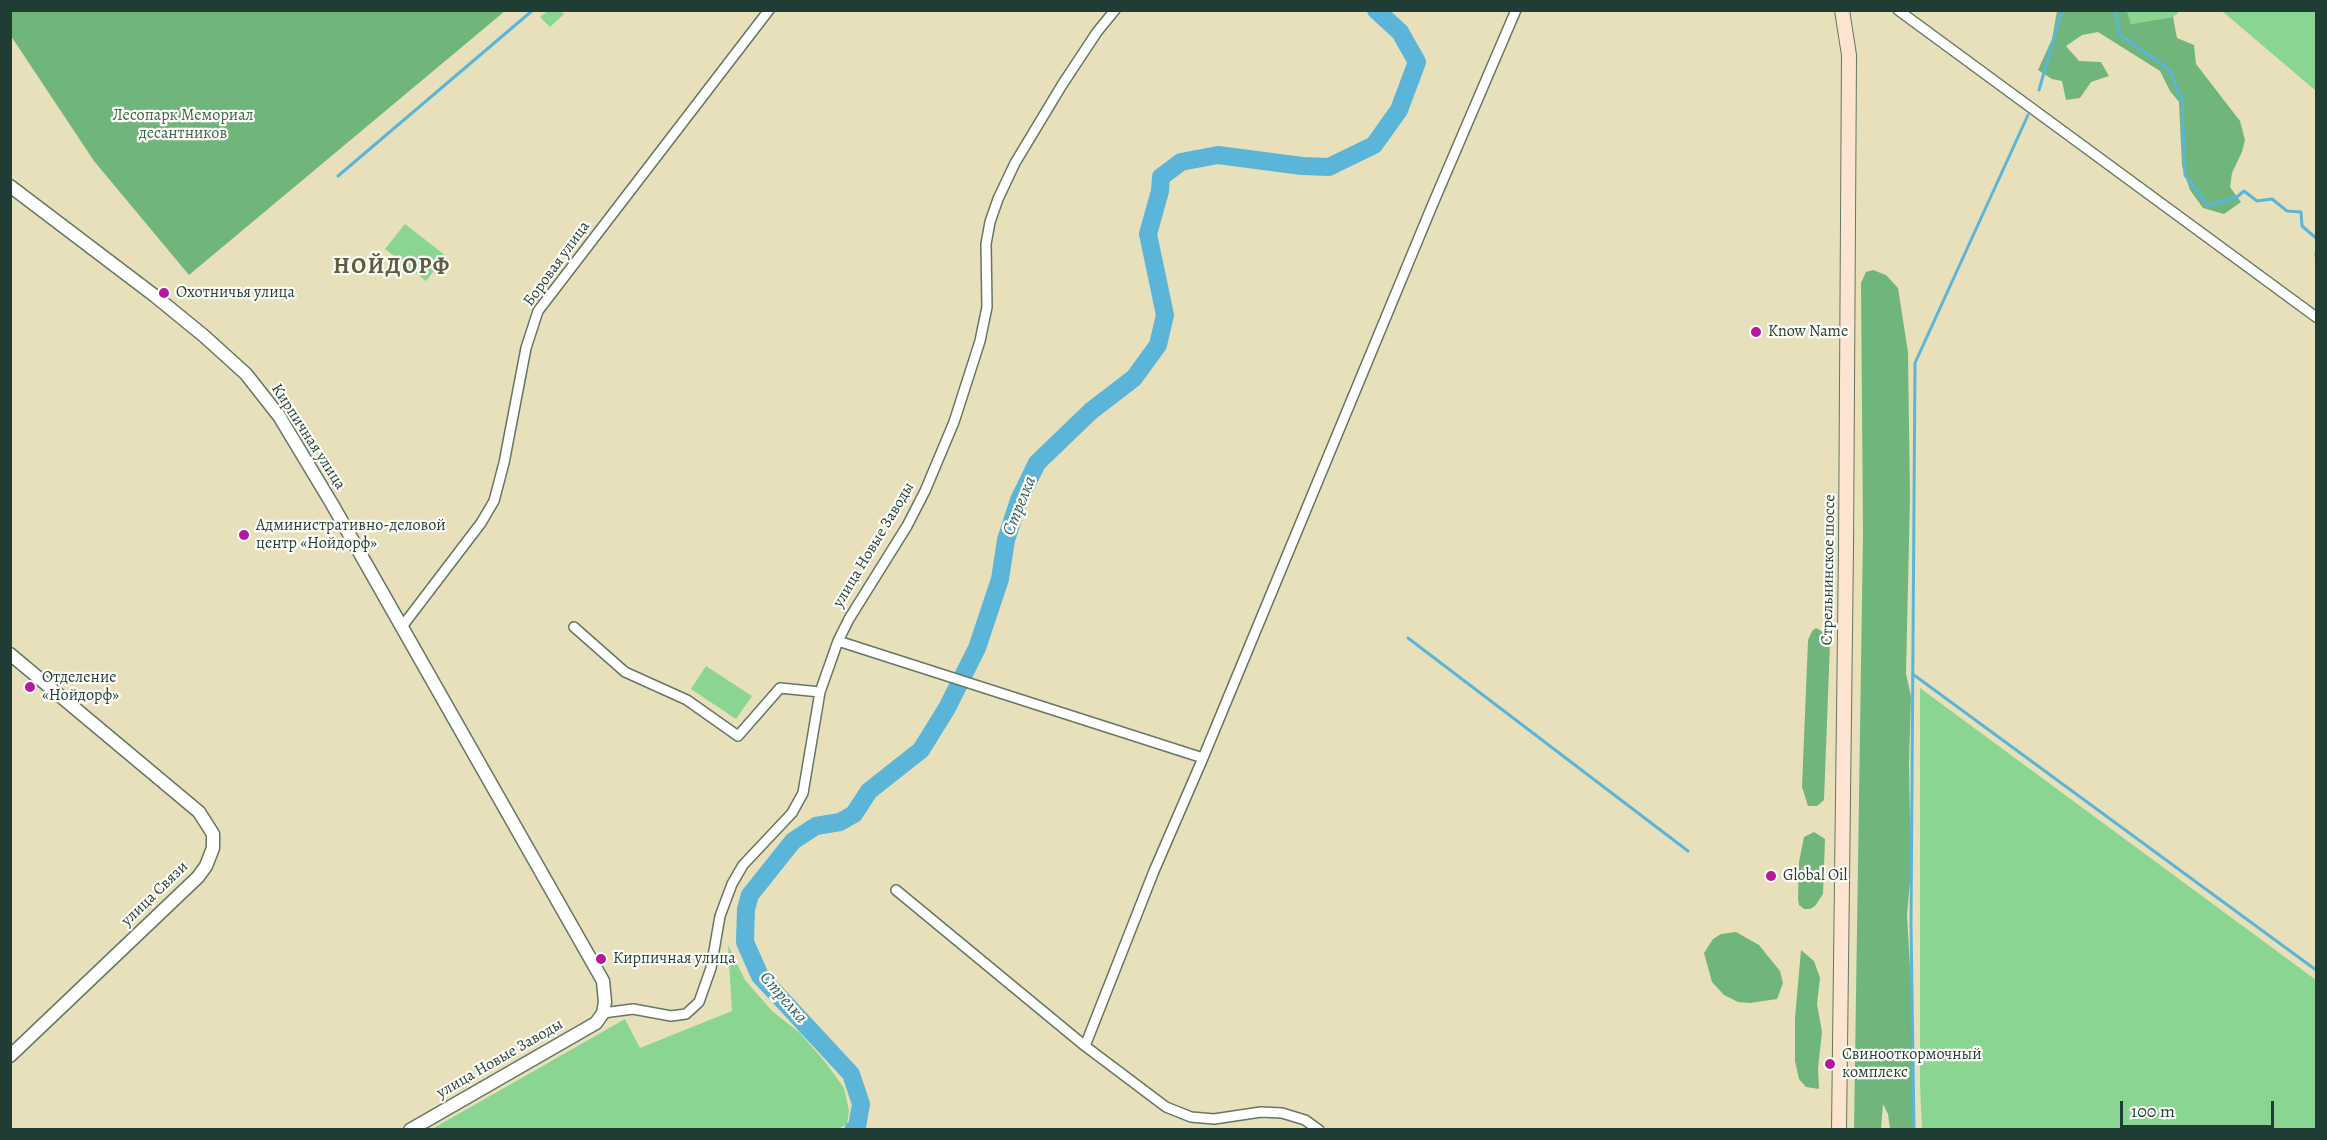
<!DOCTYPE html>
<html>
<head>
<meta charset="utf-8">
<style>
	body { margin:0 }
	#map { position:relative; width:2327px; height:1140px; overflow:hidden; background:#e7e0ba; font-family:Alegreya,serif }
	canvas { display:block }
	.frame { position:absolute; inset:0; border:12px solid #1f3d34; pointer-events:none }
	.scale { position:absolute; left:2120px; top:1101px; width:154px; height:27px; box-sizing:border-box; border:3px solid #1f3d34; border-top:0; padding-left:8px; font-size:18px; line-height:21px; white-space:nowrap; color:#1f3d34; -webkit-text-stroke:4px #fdfcf7; paint-order:stroke }
</style>
</head>
<body>
<div id="map">
<canvas width="2327" height="1140"></canvas>
<div class="frame"></div>
<div class="scale">100 m</div>
</div>
<script>
const ctx = document.querySelector('canvas').getContext('2d');
ctx.lineJoin = 'round';
function fillPath(path, color) { ctx.fillStyle = color; ctx.fill(path, 'evenodd'); }
const shape = rows => new Path2D(rows.map(r => 'M' + r).join(''));
function strokePath(path, color, width, dash) { ctx.strokeStyle = color; ctx.lineWidth = width; ctx.lineCap = dash ? 'butt' : 'round'; ctx.setLineDash(dash || []); ctx.stroke(path); }
function drawText(font, color, halo, rows, align = 'center') {
  ctx.font = font + ' Alegreya,serif'; ctx.lineWidth = 4.5; ctx.setLineDash([]); ctx.textBaseline = 'middle'; ctx.strokeStyle = halo; ctx.fillStyle = color; for (const [text, x, y, turn = 0] of rows) {
    ctx.save(); ctx.translate(x, y); ctx.rotate((+turn || 0) * Math.PI / 180); ctx.textAlign = isNaN(turn) ? turn : align; if (halo) ctx.strokeText(text, 0, 0); ctx.fillText(text, 0, 0); ctx.restore();
  }
}
fillPath(shape([
	[548,11,561,11,564,14,550,27,540,17],
	[2127,11,2180,11,2173,17,2131,24],
	[2222,11,2316,11,2316,91],
	[405,224,446,256,426,281,385,249],
	[706,666,752,696,736,719,691,689],
	[1920,688,2316,980,2316,1129,1922,1129,1920,1085],
	[728,945,745,980,772,1011,800,1033,826,1063,844,1088,849,1111,847,1124,838,1129,432,1129,625,1019,640,1048,732,1011]
]), '#8bd592');
fillPath(shape([
	[10,11,11,10,505,11,189,275,94,161,11,36],
	[2057,11,2127,11,2131,24,2173,17,2177,38,2194,45,2196,64,2240,121,2245,140,2242,152,2232,173,2230,187,2241,202,2224,214,2203,208,2190,190,2182,166,2179,102,2170,91,2160,71,2098,32,2082,35,2066,46,2079,61,2101,62,2109,76,2091,82,2080,98,2066,100,2062,81,2052,79,2038,70,2052,39],
	[1873,270,1886,275,1898,288,1908,352,1910,497,1906,674,1911,696,1909,764,1911,870,1907,915,1912,1001,1914,1130,1890,1129,1888,1114,1883,1104,1881,1129,1854,1129,1863,533,1861,283,1866,272],
	[1816,628,1823,632,1830,643,1824,800,1817,806,1808,806,1802,787,1808,640,1812,631],
	[1814,832,1825,839,1823,894,1815,906,1810,909,1804,909,1799,905,1798,899,1799,862,1804,837],
	[1736,932,1759,945,1780,971,1783,983,1777,999,1750,1003,1738,1002,1724,995,1712,982,1704,953,1713,939,1721,934],
	[1801,950,1814,961,1820,978,1817,1004,1822,1032,1818,1068,1819,1089,1806,1087,1799,1079,1795,1061,1795,1018]
]), '#70b67c');
strokePath(shape([
	[2115,10,2120,35,2170,70,2182,101,2185,175,2208,206,2237,197,2244,191,2257,201,2272,199,2287,211,2301,212,2302,226,2316,238],
	[2039,90,2062,10],
	[338,176,533,10],
	[2316,253,2316,256],
	[1408,638,1688,851],
	[1914,675,2316,970],
	[1914,1130,1911,923,1915,363,2028,115]
]), '#5bb5d8', 3);
strokePath(shape([
	[853,1130,857,1127,861,1104,851,1074,760,976,745,942,746,909,750,895,793,841,816,826,840,822,854,814,869,791,921,750,947,708,977,648,1000,579,1006,540,1019,500,1037,463,1091,411,1134,378,1158,345,1165,315,1148,234,1160,191,1161,177,1181,162,1218,155,1302,166,1329,167,1374,145,1399,110,1417,62,1400,32,1376,10]
]), '#5bb5d8', 18);
const minor = shape([
	[1898,10,2316,317],
	[574,627,625,672,687,700,738,736,780,688,820,692],
	[401,628,481,523,494,501,504,463,526,348,538,311,769,10],
	[838,641,1203,758],
	[896,890,1085,1046,1166,1107,1191,1117,1214,1119,1261,1112,1282,1113,1305,1120,1319,1130],
	[603,1013,633,1009,671,1016,686,1014,699,1002,711,968,720,916,732,884,743,865,792,813,803,793,820,692,838,641,849,619,907,526,925,491,954,422,980,341,987,307,986,244,990,222,998,199,1015,163,1062,85,1097,32,1115,10],
	[1085,1046,1154,871,1203,758,1432,206,1516,10]
]);
const tertiary = shape([
	[10,186,155,296,204,336,246,374,279,416,332,504,603,981,605,1002,603,1013,596,1023,410,1130],
	[10,654,199,812,213,834,213,848,206,866,198,877,10,1056]
]);
const secondary = shape([
	[1839,1130,1846,548,1849,55,1842,10]
]);
strokePath(minor, '#657663', 12);
strokePath(tertiary, '#657663', 15);
strokePath(secondary, '#657663', 16);
strokePath(minor, '#fff', 9);
strokePath(tertiary, '#fff', 12);
strokePath(secondary, '#fde4d0', 14);
for (const [x, y, r, color] of [
	[164,293,6,"#b5179e"],
	[1756,332,6,"#b5179e"],
	[244,535,6,"#b5179e"],
	[30,687,6,"#b5179e"],
	[1771,876,6,"#b5179e"],
	[601,959,6,"#b5179e"],
	[1830,1064,6,"#b5179e"]
]) { const dot = new Path2D(); dot.arc(x, y, r, 0, 2 * Math.PI); ctx.fillStyle = color; ctx.fill(dot); strokePath(dot, '#fdfcf7', 2); }
drawText('16px', '#3a634c', '#fdfcf7', [
	["Лесопарк Мемориал",183,116],
	["десантников",183,134]
]);
drawText('16px', '#1f3d34', '#fdfcf7', [
	["Боровая улица",557,264,-54],
	["Кирпичная улица",308,437,57],
	["улица Новые Заводы",874,545,-59],
	["Стрельнинское шоссе",1829,570,-89],
	["улица Связи",155,894,-44],
	["улица Новые Заводы",500,1059,-30]
]);
drawText('16px', '#1f3d34', '#fdfcf7', [
	["Охотничья улица",176,293],
	["Know Name",1768,332],
	["Административно-деловой",256,526],
	["центр «Нойдорф»",256,544],
	["Отделение",42,678],
	["«Нойдорф»",42,696],
	["Global Oil",1783,876],
	["Кирпичная улица",613,959],
	["Свинооткормочный",1842,1055],
	["комплекс",1842,1073]
], 'left');
drawText('italic 18px', '#316165', '#fdfcf7', [
	["Стрелка",1020,506,-68],
	["Стрелка",783,998,49]
]);
ctx.letterSpacing = '1.5px';
drawText('bold 22px', '#5d5e41', '#fdfcf7', [
	["НОЙДОРФ",392,268]
]);
ctx.letterSpacing = '0px';
</script>
</body>
</html>
